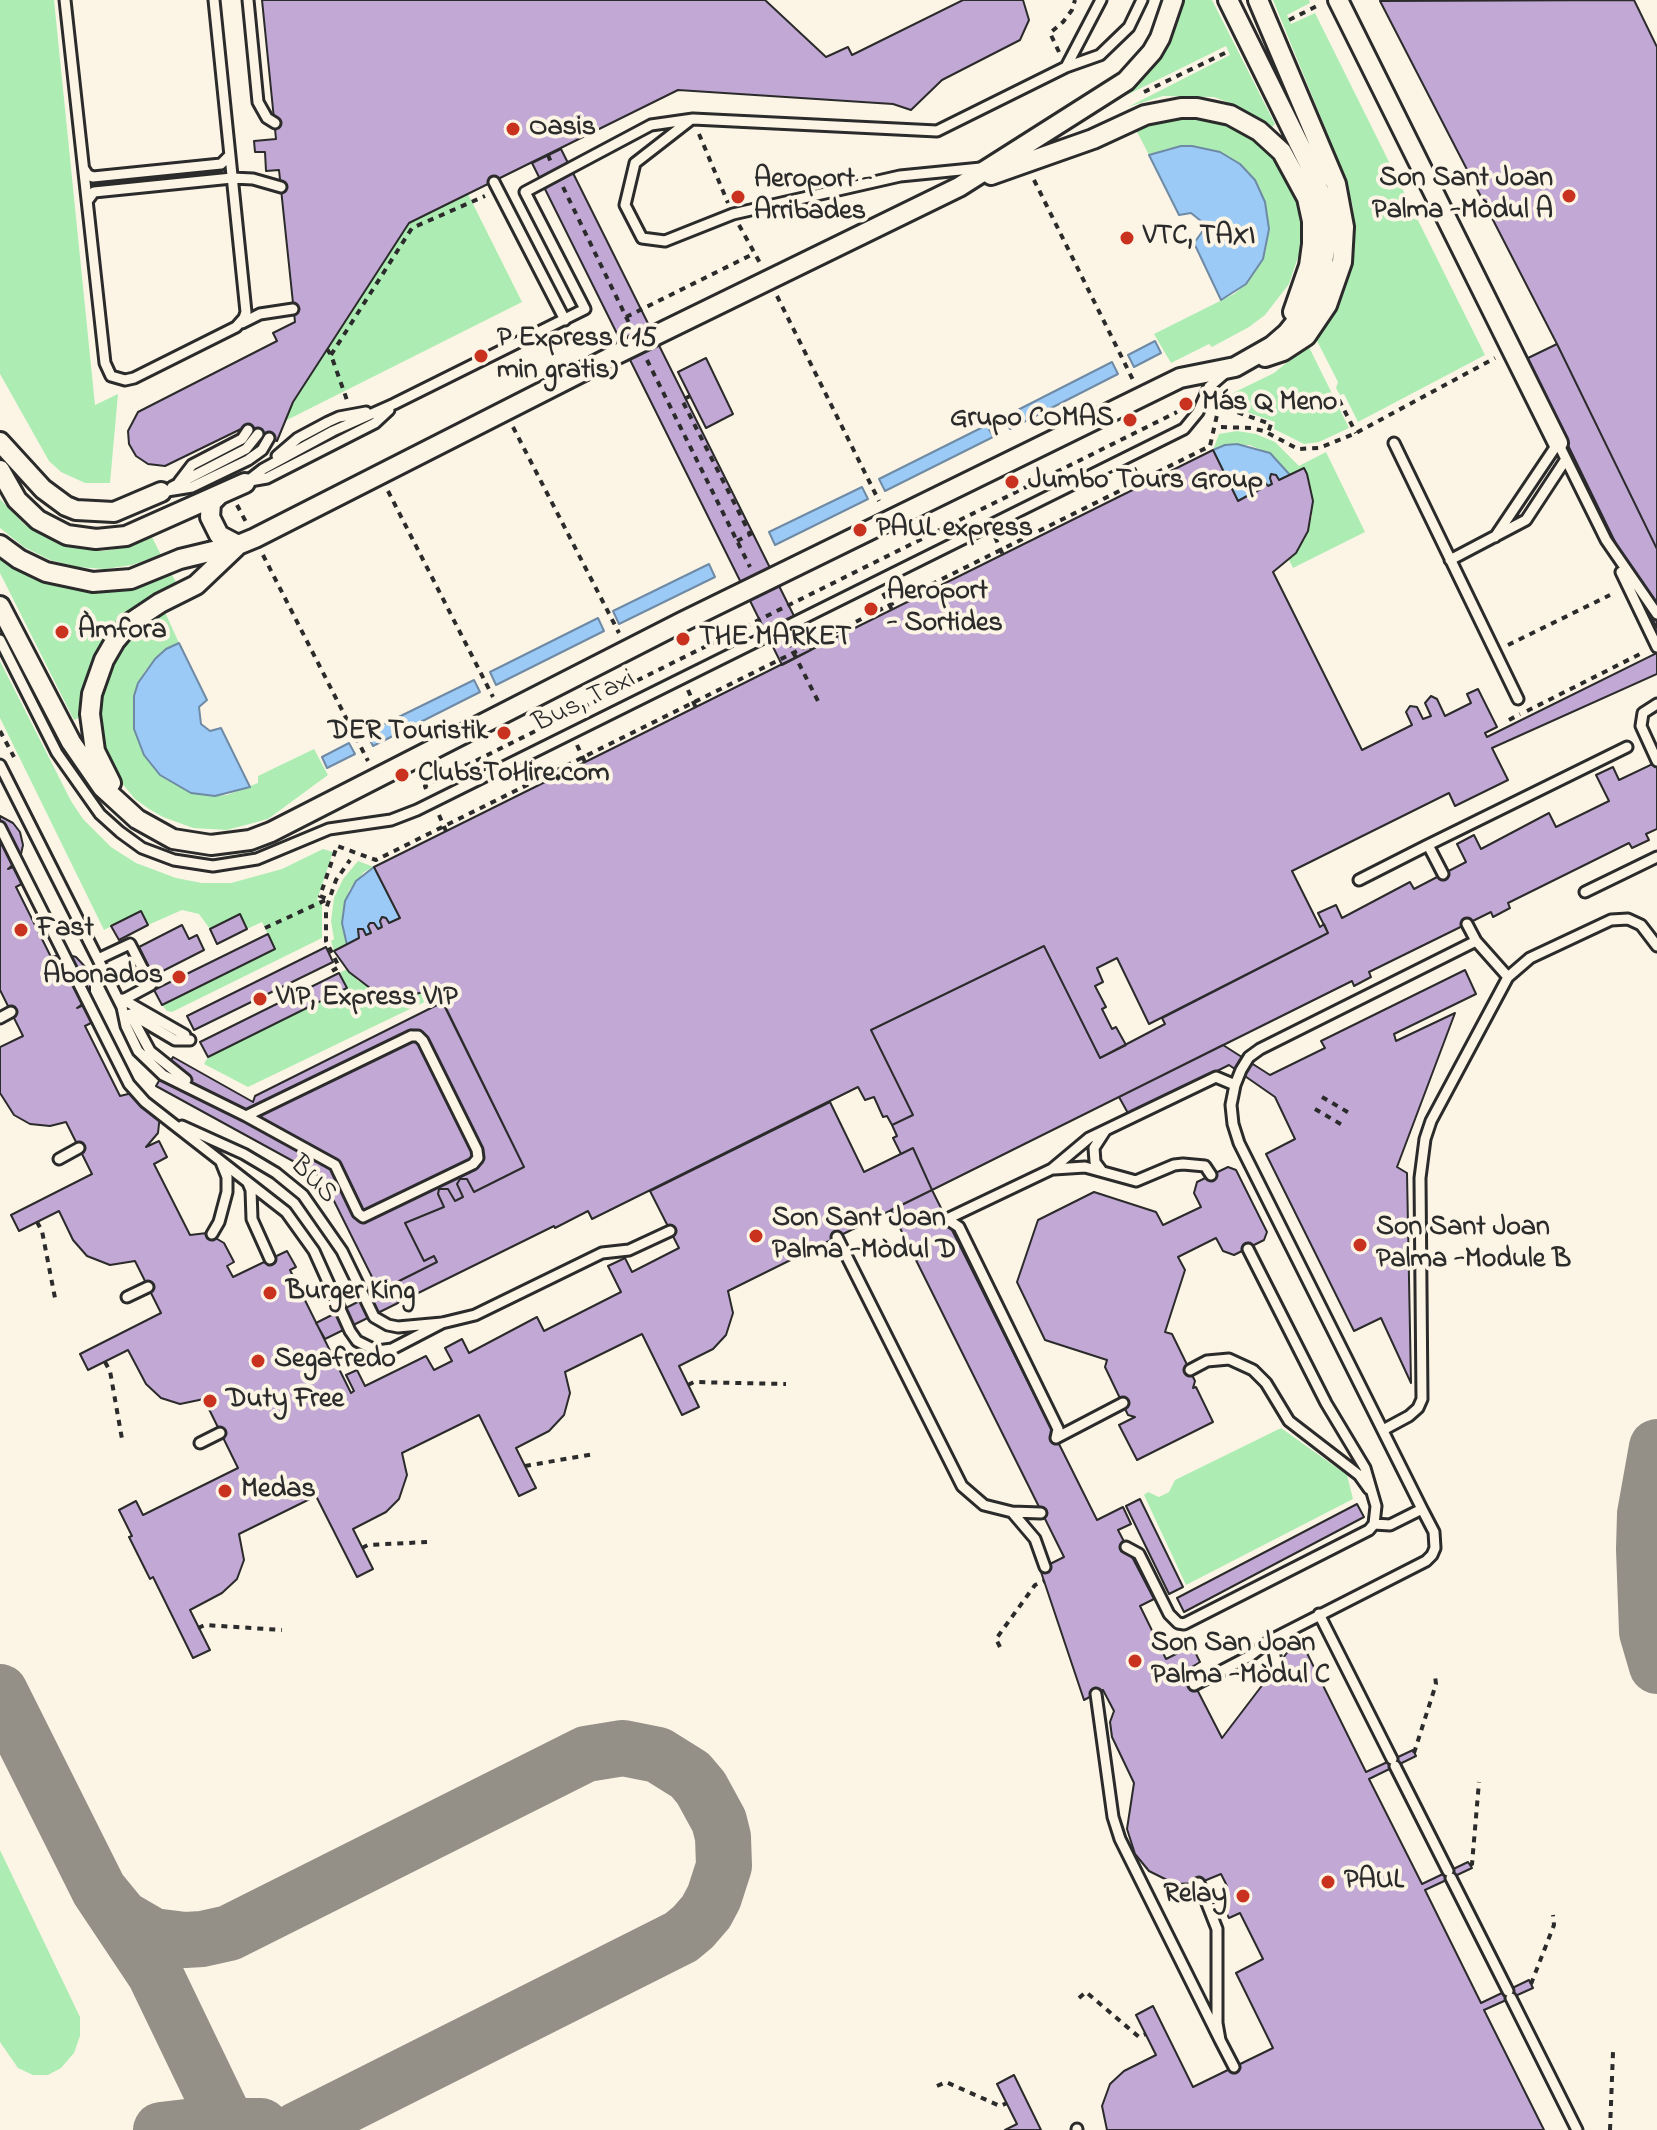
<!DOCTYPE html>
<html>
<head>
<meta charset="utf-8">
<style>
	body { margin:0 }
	canvas { display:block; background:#fcf5e5 }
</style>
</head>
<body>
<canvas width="1657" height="2130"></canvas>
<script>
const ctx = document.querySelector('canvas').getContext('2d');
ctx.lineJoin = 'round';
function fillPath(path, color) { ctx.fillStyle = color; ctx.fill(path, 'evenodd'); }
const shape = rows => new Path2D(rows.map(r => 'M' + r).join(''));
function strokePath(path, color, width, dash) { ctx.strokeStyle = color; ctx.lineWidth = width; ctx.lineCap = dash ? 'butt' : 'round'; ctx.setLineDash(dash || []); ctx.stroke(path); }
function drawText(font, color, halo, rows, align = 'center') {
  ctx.font = font + ' "Indie Flower",sans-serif'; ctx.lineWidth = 8; ctx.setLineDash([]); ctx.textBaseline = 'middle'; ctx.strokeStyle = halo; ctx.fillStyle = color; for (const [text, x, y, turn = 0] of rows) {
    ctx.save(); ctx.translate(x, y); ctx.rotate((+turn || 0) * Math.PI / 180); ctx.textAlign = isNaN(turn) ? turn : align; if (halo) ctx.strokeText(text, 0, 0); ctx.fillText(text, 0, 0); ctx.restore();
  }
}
fillPath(shape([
	[0,0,54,0,95,405,118,394,110,483,85,483,61,472,49,461,0,374],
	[1182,0,1212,0,1275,124,1272,127,1238,106,1214,97,1163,96,1128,107,1230,55,1226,46,1129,94,1127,91,1161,55,1176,25],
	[1273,0,1309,0,1310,3,1287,15,1291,24,1315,13,1485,355,1358,422,1344,394,1340,395,1336,388,1338,382,1315,337,1329,318,1341,295,1350,266,1354,238,1353,208,1346,179],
	[1180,114,1221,118,1270,147,1293,183,1301,226,1301,248,1289,284,1265,315,1249,327,1212,347,1209,344,1171,363,1154,334,1234,294,1246,284,1268,215,1255,180,1240,164,1220,152,1192,146,1170,148,1149,155,1134,126],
	[468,194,522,302,285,421,293,402,409,223],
	[1308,345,1349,428,1319,442,1304,444,1274,429,1275,422,1227,405,1229,395,1274,373],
	[1237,431,1256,434,1275,442,1299,466,1326,452,1365,532,1293,568,1289,560,1305,539,1312,516,1312,493,1307,474,1303,468,1290,475,1270,453,1249,445,1225,445,1213,450,1219,434],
	[0,499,25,525,60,544,103,551,127,547,152,537,161,555,132,565,105,569,78,567,50,560,24,547,0,528],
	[0,554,46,581,70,588,117,590,170,571,178,586,135,607,107,636,89,668,84,684,81,717,74,720,0,573],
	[164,610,179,643,166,649,145,671,134,696,133,714,160,775,191,793,215,796,227,795,258,783,258,776,314,749,328,775,268,819,227,830,193,828,163,817,149,809,135,799,116,776,102,746,98,719,102,684,116,653,136,629],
	[0,661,71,801,83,819,111,847,136,863,176,878,202,883,231,883,282,869,323,849,333,852,317,900,322,901,322,938,172,1012,167,1011,162,1005,275,950,265,928,262,922,247,929,240,915,210,929,199,914,182,910,148,925,140,911,104,930,0,718],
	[358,861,374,867,364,872,349,890,343,912,347,945,334,951,331,941,334,939,331,921,334,898,343,879],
	[347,969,358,981,380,992,407,996,436,989,439,995,248,1087,204,1064,208,1057,345,988,339,973],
	[1281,1428,1347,1475,1353,1499,1186,1585,1144,1495,1148,1492,1159,1497,1169,1492,1175,1480],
	[0,1850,80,2017,80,2036,74,2053,61,2068,48,2075,33,2075,18,2068,0,2042]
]), '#adedb4');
const water = shape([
	[1181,146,1192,146,1220,152,1240,164,1255,180,1265,202,1269,229,1263,259,1246,284,1221,300,1194,243,1202,232,1201,221,1191,213,1179,215,1149,155,1181,146],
	[1155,341,1161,353,1134,367,1128,355,1155,341],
	[1112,362,1118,374,1010,429,1004,417,1112,362],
	[987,425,993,437,885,491,879,479,987,425],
	[1237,444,1270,453,1290,475,1279,480,1276,475,1271,475,1270,478,1272,484,1268,486,1264,481,1260,480,1258,483,1261,489,1256,492,1253,486,1249,486,1247,490,1249,495,1238,501,1213,450,1225,445,1237,444],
	[862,487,868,499,775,545,769,532,862,487],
	[709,564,715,577,619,624,613,611,709,564],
	[598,618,604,631,496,685,490,672,598,618],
	[179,643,207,700,199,707,201,724,210,731,221,728,250,787,215,796,191,793,160,775,144,755,134,729,134,696,138,683,155,659,166,649,179,643],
	[474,680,480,692,373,746,366,733,474,680],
	[349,743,355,754,327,768,322,757,349,743],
	[374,867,400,918,389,923,386,918,382,917,380,921,382,927,378,929,374,923,370,923,368,927,371,933,366,935,363,929,358,929,359,938,347,945,342,923,345,901,356,881,374,867]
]);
fillPath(water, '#9bcaf6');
strokePath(water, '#6e8aa5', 2);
strokePath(shape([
	[1657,1447,1645,1514,1644,1549,1647,1632,1657,1666],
	[0,1692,99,1890,155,1974,230,2130],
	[99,1890,122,1918,153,1936,185,1940,202,1939,229,1933,586,1754,623,1748,658,1755,690,1775,701,1788,719,1821,723,1837,724,1866,714,1897,706,1912,693,1927,681,1937,297,2130],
	[161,2130,195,2126,261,2126]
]), '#949088', 56);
const building = shape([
	[262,0,765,0,826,57,848,47,852,55,963,0,1023,0,1029,20,1020,40,942,80,911,110,893,104,678,90,409,223,293,402,277,441,243,428,165,466,148,464,136,456,129,444,128,431,138,412,277,341,273,333,295,322,279,170,266,171,265,152,255,152,254,141,276,139,262,0],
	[1634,0,1657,47,1657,549,1557,344,1380,1,1634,0],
	[561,149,811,650,782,665,532,163,561,149],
	[1557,344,1657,549,1657,628,1526,359,1557,344],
	[706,358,733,414,706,428,678,372,706,358],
	[1213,450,1238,501,1249,495,1247,490,1249,486,1253,486,1256,492,1261,489,1258,483,1260,480,1264,481,1268,486,1272,484,1270,478,1271,474,1276,475,1279,480,1304,468,1307,474,1313,501,1308,531,1296,553,1273,572,1362,750,1412,725,1406,712,1410,706,1417,707,1423,719,1431,716,1425,703,1431,696,1437,699,1445,716,1471,703,1467,694,1478,689,1497,727,1485,733,1487,737,1657,653,1657,674,1492,748,1508,780,1455,806,1449,793,1292,871,1320,927,1324,924,1328,933,1149,1024,1117,958,1097,968,1103,982,1095,986,1106,1007,1102,1009,1112,1029,1116,1027,1126,1045,1100,1058,1044,946,871,1030,913,1115,892,1125,887,1116,883,1117,874,1097,865,1100,858,1087,592,1219,588,1211,555,1228,554,1226,325,1339,316,1323,437,1262,434,1256,424,1261,405,1223,444,1207,438,1194,439,1189,448,1189,455,1201,463,1197,457,1184,460,1179,467,1179,474,1192,524,1167,436,989,407,996,392,994,370,988,349,972,334,951,359,938,358,929,363,929,366,935,371,933,368,926,370,923,374,923,378,929,382,927,380,921,382,917,386,918,389,923,400,918,374,867,1213,450],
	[1657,762,1657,829,1646,834,1649,840,1632,848,1629,843,1508,903,1510,908,1493,917,1491,912,1369,972,1371,977,1354,986,1352,981,932,1190,913,1148,901,1154,893,1138,897,1136,892,1125,913,1115,871,1030,1044,946,1100,1058,1165,1024,1162,1018,1328,933,1318,913,1336,905,1342,918,1410,882,1414,889,1466,862,1457,844,1474,835,1481,849,1549,813,1556,827,1609,801,1596,775,1613,767,1619,780,1657,762],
	[0,816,13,823,20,832,23,845,21,854,17,861,8,869,21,864,29,880,16,887,51,957,65,954,76,957,90,972,90,992,85,1002,77,1008,90,1002,99,1019,85,1026,120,1096,132,1093,143,1095,155,1105,160,1115,158,1133,146,1147,159,1141,167,1157,154,1164,190,1235,207,1233,224,1243,234,1262,227,1266,233,1277,287,1251,296,1267,290,1270,351,1393,354,1391,346,1375,357,1370,365,1386,426,1356,434,1370,452,1361,445,1348,462,1339,469,1353,537,1317,544,1331,621,1292,608,1266,625,1258,632,1272,679,1248,650,1191,830,1102,864,1172,913,1148,932,1190,728,1291,733,1313,726,1335,713,1349,679,1366,699,1407,682,1415,642,1334,565,1372,570,1393,564,1415,549,1431,516,1448,536,1488,519,1496,479,1415,402,1453,407,1475,399,1499,386,1512,353,1529,373,1569,357,1577,316,1496,239,1534,244,1560,237,1579,222,1593,190,1610,210,1650,193,1658,153,1577,150,1579,129,1537,132,1536,119,1510,136,1501,143,1515,238,1468,204,1399,180,1404,161,1398,146,1384,128,1350,88,1370,80,1354,161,1313,135,1261,110,1265,87,1256,73,1240,59,1211,19,1231,11,1215,92,1174,66,1122,50,1126,30,1124,14,1115,0,1093,0,1047,23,1036,0,990,0,816],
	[141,911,148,925,119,940,111,926,141,911],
	[240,914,247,929,217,944,210,929,240,914],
	[182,925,189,939,197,935,204,950,153,976,139,947,182,925],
	[268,934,275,949,162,1005,154,990,268,934],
	[326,947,333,962,194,1030,187,1016,326,947],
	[1465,970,1476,994,1394,1034,1396,1041,1455,1013,1397,1167,1407,1173,1411,1383,1381,1318,1354,1331,1266,1154,1295,1139,1275,1097,1229,1065,1129,1115,1119,1097,1223,1045,1270,1075,1325,1048,1321,1041,1465,970],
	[339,973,347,988,208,1057,200,1042,339,973],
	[443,1002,524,1167,474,1192,467,1179,460,1179,457,1184,463,1197,455,1201,448,1189,439,1189,438,1194,444,1207,405,1223,424,1261,434,1256,437,1262,385,1288,383,1284,377,1287,322,1177,156,1086,173,1057,253,1102,255,1096,443,1002],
	[1228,1167,1236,1170,1267,1232,1264,1240,1234,1255,1223,1251,1216,1238,1178,1257,1185,1270,1165,1332,1172,1334,1195,1381,1193,1388,1196,1387,1213,1422,1137,1460,1119,1425,1135,1417,1128,1415,1105,1367,1107,1360,1045,1340,1017,1282,1038,1220,1094,1192,1156,1212,1163,1225,1201,1207,1194,1193,1197,1182,1228,1167],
	[932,1190,1097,1520,1123,1507,1131,1524,1118,1530,1154,1599,1140,1606,1166,1659,1192,1646,1200,1662,1187,1670,1222,1738,1299,1637,1366,1772,1413,1750,1416,1756,1369,1779,1422,1884,1468,1862,1472,1868,1425,1890,1481,2003,1529,1980,1533,1988,1484,2010,1544,2130,1107,2130,1102,2106,1110,2084,1124,2071,1156,2055,1136,2015,1153,2006,1193,2087,1273,2048,1236,1973,1263,1959,1240,1913,1229,1918,1215,1892,1227,1886,1221,1874,1199,1883,1175,1884,1149,1871,1135,1854,1127,1829,1134,1783,1112,1737,1110,1722,1114,1711,1103,1690,1084,1700,1040,1569,1064,1557,891,1210,932,1190],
	[1140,1499,1183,1587,1169,1594,1126,1506,1140,1499],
	[1357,1504,1364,1517,1184,1612,1177,1598,1357,1504],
	[1014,2075,1041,2130,1005,2130,1017,2124,997,2084,1014,2075]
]);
fillPath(building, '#c2a8d5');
strokePath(building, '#2b2b2b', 2);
const service = shape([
	[65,0,105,363,111,376,125,380,134,378,236,327,244,318,246,312,214,0],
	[248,0,258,102,267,118,275,123],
	[1066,67,1100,55,1129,27,1142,0],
	[689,121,635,163,625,205,642,238,665,241,733,214,900,176,981,168],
	[84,169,88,175,93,177,221,164,230,155],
	[494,182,565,320],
	[88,200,94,192,232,178,253,179,281,187],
	[242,323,260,314,293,309],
	[1394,443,1518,699],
	[277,456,298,438,328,422,339,417,366,412],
	[250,481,267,478,375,423,389,410],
	[179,482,192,465,242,439,248,430],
	[245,483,263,469,333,431,394,404,585,309,525,192,651,125,693,119,937,131,1066,67,1101,0],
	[172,487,246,449,258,434],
	[161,492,192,487,248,460,262,450,269,438],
	[1495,537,1558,443,1606,540,1657,614],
	[1450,560,1526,520,1566,459],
	[1621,572,1657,647],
	[0,640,57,753,100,814,120,832,142,848,174,860,213,866,257,859,329,829,391,820,417,810,1184,429,1198,412,1209,387,1224,374],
	[1657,704,1643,713,1641,726,1657,761],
	[0,765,122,1007,126,1026,138,1051,163,1075,246,1116],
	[0,827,129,1084,145,1102,286,1212,314,1251,350,1331,357,1341,377,1351,392,1349,442,1323],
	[1443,874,1428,845,1627,747],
	[1359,880,1428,845],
	[1585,892,1657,857],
	[1467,924,1476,941,1508,977],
	[98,959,130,944,151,985,123,1000],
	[122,999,185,1035],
	[130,1014,150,1051,186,1080],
	[131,1014,175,1040,190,1040],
	[0,1018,11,1012],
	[411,1036,418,1036,423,1041,477,1150,478,1158,473,1164,363,1217,358,1213,335,1165,246,1116,411,1036],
	[182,1126,244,1154,276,1173,303,1195,342,1251,374,1317,388,1325,398,1327,442,1323,475,1315,602,1253,629,1250,670,1231],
	[59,1159,79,1148],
	[1054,1169,1085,1167,1136,1181,1174,1165,1183,1164,1205,1166,1211,1175],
	[1101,1170,1095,1162,1094,1148,1105,1131],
	[248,1183,251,1190,252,1219,270,1259],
	[947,1219,1052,1169,1089,1138,1216,1077,1235,1085],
	[947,1219,959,1227,1058,1429,1056,1438],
	[212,1234,219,1222,227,1192,227,1177,221,1162],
	[837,1237,962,1486,984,1505,1012,1512,1041,1513],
	[127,1297,148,1287],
	[1190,1370,1207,1361,1229,1359,1253,1370,1266,1383,1289,1421,1359,1475,1369,1489],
	[1383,1430,1409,1416,1418,1408,1422,1399,1420,1178,1425,1139,1431,1121,1508,977,1530,958,1611,920,1628,919,1641,925,1657,946],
	[1056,1438,1123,1403],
	[200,1443,220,1433],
	[1422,1509,1239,1143,1233,1124,1231,1105,1235,1085,1241,1070,1249,1057,1260,1049,1476,941],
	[1012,1512,1035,1539,1045,1567],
	[1126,1547,1139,1554,1169,1614,1178,1623,1184,1624,1369,1530,1374,1524,1376,1506,1365,1468,1326,1403,1248,1249],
	[1319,1614,1392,1759],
	[1277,1666,1274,1651,1282,1635],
	[1194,1685,1250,1656,1271,1640,1426,1561,1432,1555,1435,1548,1434,1532,1422,1509,1390,1525,1374,1524],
	[1096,1694,1113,1817,1120,1839,1220,2040],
	[1395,1766,1448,1871],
	[1451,1878,1508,1991],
	[1199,1883,1217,1929,1217,2023,1220,2040,1234,2067],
	[1511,1998,1577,2130],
	[1077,2129,1077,2130]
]);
const minor = shape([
	[1258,0,1336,184,1344,227,1342,262,1327,305,1306,336,1283,351,1265,357],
	[1338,0,1558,443],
	[991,175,1093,139,1145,115,1181,108,1197,108,1230,115,1259,131,1282,152,1307,198,1312,221,1312,244,1309,266,1293,312],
	[0,442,43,489,66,506,76,510,114,512,161,492],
	[0,470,17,500,38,520,67,535,96,539,126,536,245,483],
	[220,494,211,503,210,517,219,535,238,545],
	[0,545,19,559,46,572,93,582,131,579,180,559,238,545,255,538,617,354,959,187,1126,81,1152,52,1160,38,1173,0],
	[0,606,71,742,102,787,137,819,173,839,211,845,250,840,271,832,682,622,1180,378,1235,367,1272,346,1287,333,1303,313,1314,294,1322,274,1327,229,1325,208,1311,168,1228,0],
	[111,783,95,751,90,714,92,694,104,660,115,641,130,623,160,603,196,585,236,547]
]);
strokePath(service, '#2b2b2b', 15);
strokePath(minor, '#2b2b2b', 24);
strokePath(shape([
	[1289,20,1321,4],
	[1059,52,1050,33,1063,22,1072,10,1075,0],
	[1144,92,1225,53],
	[699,134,728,203],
	[548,155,552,165],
	[1034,180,1133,380],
	[563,187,631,327],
	[739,225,760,263],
	[777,296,879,501],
	[626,317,755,253],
	[327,349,331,355,348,403],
	[331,355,412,228,485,196],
	[647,360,750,567],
	[690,396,682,400,750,534],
	[1339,400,1356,433],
	[513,427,619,633],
	[1221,427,1251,428,1264,431,1298,449,1319,448,1356,433,1495,358],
	[1134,468,1143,485],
	[388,491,493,697],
	[237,505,246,522],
	[995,537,1003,555],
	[737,541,756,531],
	[263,555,368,761],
	[883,593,892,610],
	[788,642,818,701],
	[1508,645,1610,595],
	[688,690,696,708],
	[1527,711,1640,654],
	[1509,720,1520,714],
	[0,731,14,757],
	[577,745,585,762],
	[426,789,425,786,1177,412],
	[439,815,446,831],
	[265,928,328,899,320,896,337,846,376,860,1210,446,1219,406,1271,424,1268,433],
	[332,971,339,967,326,941,326,909,336,880,350,860],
	[1322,1097,1351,1114],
	[1315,1109,1344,1126],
	[37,1222,42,1231,55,1298],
	[105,1362,110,1371,122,1439],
	[688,1385,694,1382,786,1384],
	[525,1466,594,1454],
	[362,1548,368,1545,427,1542],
	[198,1628,205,1625,282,1630],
	[1000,1647,996,1639,1035,1585,1044,1581],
	[1414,1753,1436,1684,1435,1676],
	[1470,1865,1472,1864,1479,1782],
	[1531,1984,1554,1925,1553,1915],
	[1079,1998,1086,1992,1139,2037,1146,2034],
	[937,2086,946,2082,1000,2106,1007,2103],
	[1610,2130,1613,2052]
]), '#2b2b2b', 4, [6, 6]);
strokePath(service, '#fcf5e5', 9);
strokePath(minor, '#fcf5e5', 18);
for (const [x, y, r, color] of [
	[513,129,8,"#c8321e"],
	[1569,196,8,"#c8321e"],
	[738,197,8,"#c8321e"],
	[1127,238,8,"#c8321e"],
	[481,356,8,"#c8321e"],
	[1186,404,8,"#c8321e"],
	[1130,420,8,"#c8321e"],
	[1012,482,8,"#c8321e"],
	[860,530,8,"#c8321e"],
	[871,609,8,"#c8321e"],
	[62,632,8,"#c8321e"],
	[683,639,8,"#c8321e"],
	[504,733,8,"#c8321e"],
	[402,775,8,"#c8321e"],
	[21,930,8,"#c8321e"],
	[179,977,8,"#c8321e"],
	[260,999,8,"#c8321e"],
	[756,1236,8,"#c8321e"],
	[1360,1245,8,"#c8321e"],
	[270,1293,8,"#c8321e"],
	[258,1361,8,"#c8321e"],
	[210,1401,8,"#c8321e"],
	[225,1491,8,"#c8321e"],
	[1135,1661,8,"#c8321e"],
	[1328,1882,8,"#c8321e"],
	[1243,1896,8,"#c8321e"]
]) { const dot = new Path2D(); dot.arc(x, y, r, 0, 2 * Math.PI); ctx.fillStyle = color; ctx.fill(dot); strokePath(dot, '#fcf5e5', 3); }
drawText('bold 28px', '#2b2b2b', '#fcf5e5', [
	["Oasis",529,129],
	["Son Sant Joan",1553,180,"right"],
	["Palma -Mòdul A",1553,212,"right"],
	["Aeroport -",754,181],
	["Arribades",754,213],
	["VTC, TAXI",1143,238],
	["P Express (15",497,340],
	["min gratis)",497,372],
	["Más Q Meno",1202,404],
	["Grupo COMAS",1114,420,"right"],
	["Jumbo Tours Group",1028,482],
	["PAUL express",876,530],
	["Aeroport",887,593],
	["- Sortides",887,625],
	["Àmfora",78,632],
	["THE MARKET",699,639],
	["DER Touristik",488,733,"right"],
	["ClubsToHire.com",418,775],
	["Fast",37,930],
	["Abonados",163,977,"right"],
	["VIP, Express VIP",276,999],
	["Son Sant Joan",772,1220],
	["Palma -Mòdul D",772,1252],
	["Son Sant Joan",1376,1229],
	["Palma -Module B",1376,1261],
	["Burger King",286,1293],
	["Segafredo",274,1361],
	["Duty Free",226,1401],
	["Medas",241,1491],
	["Son San Joan",1151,1645],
	["Palma -Mòdul C",1151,1677],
	["PAUL",1344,1882],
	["Relay",1227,1896,"right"]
], 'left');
drawText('28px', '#2b2b2b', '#fcf5e5', [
	["Bus, Taxi",585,703,-26],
	["BUS",312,1181,45]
]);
</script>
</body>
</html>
